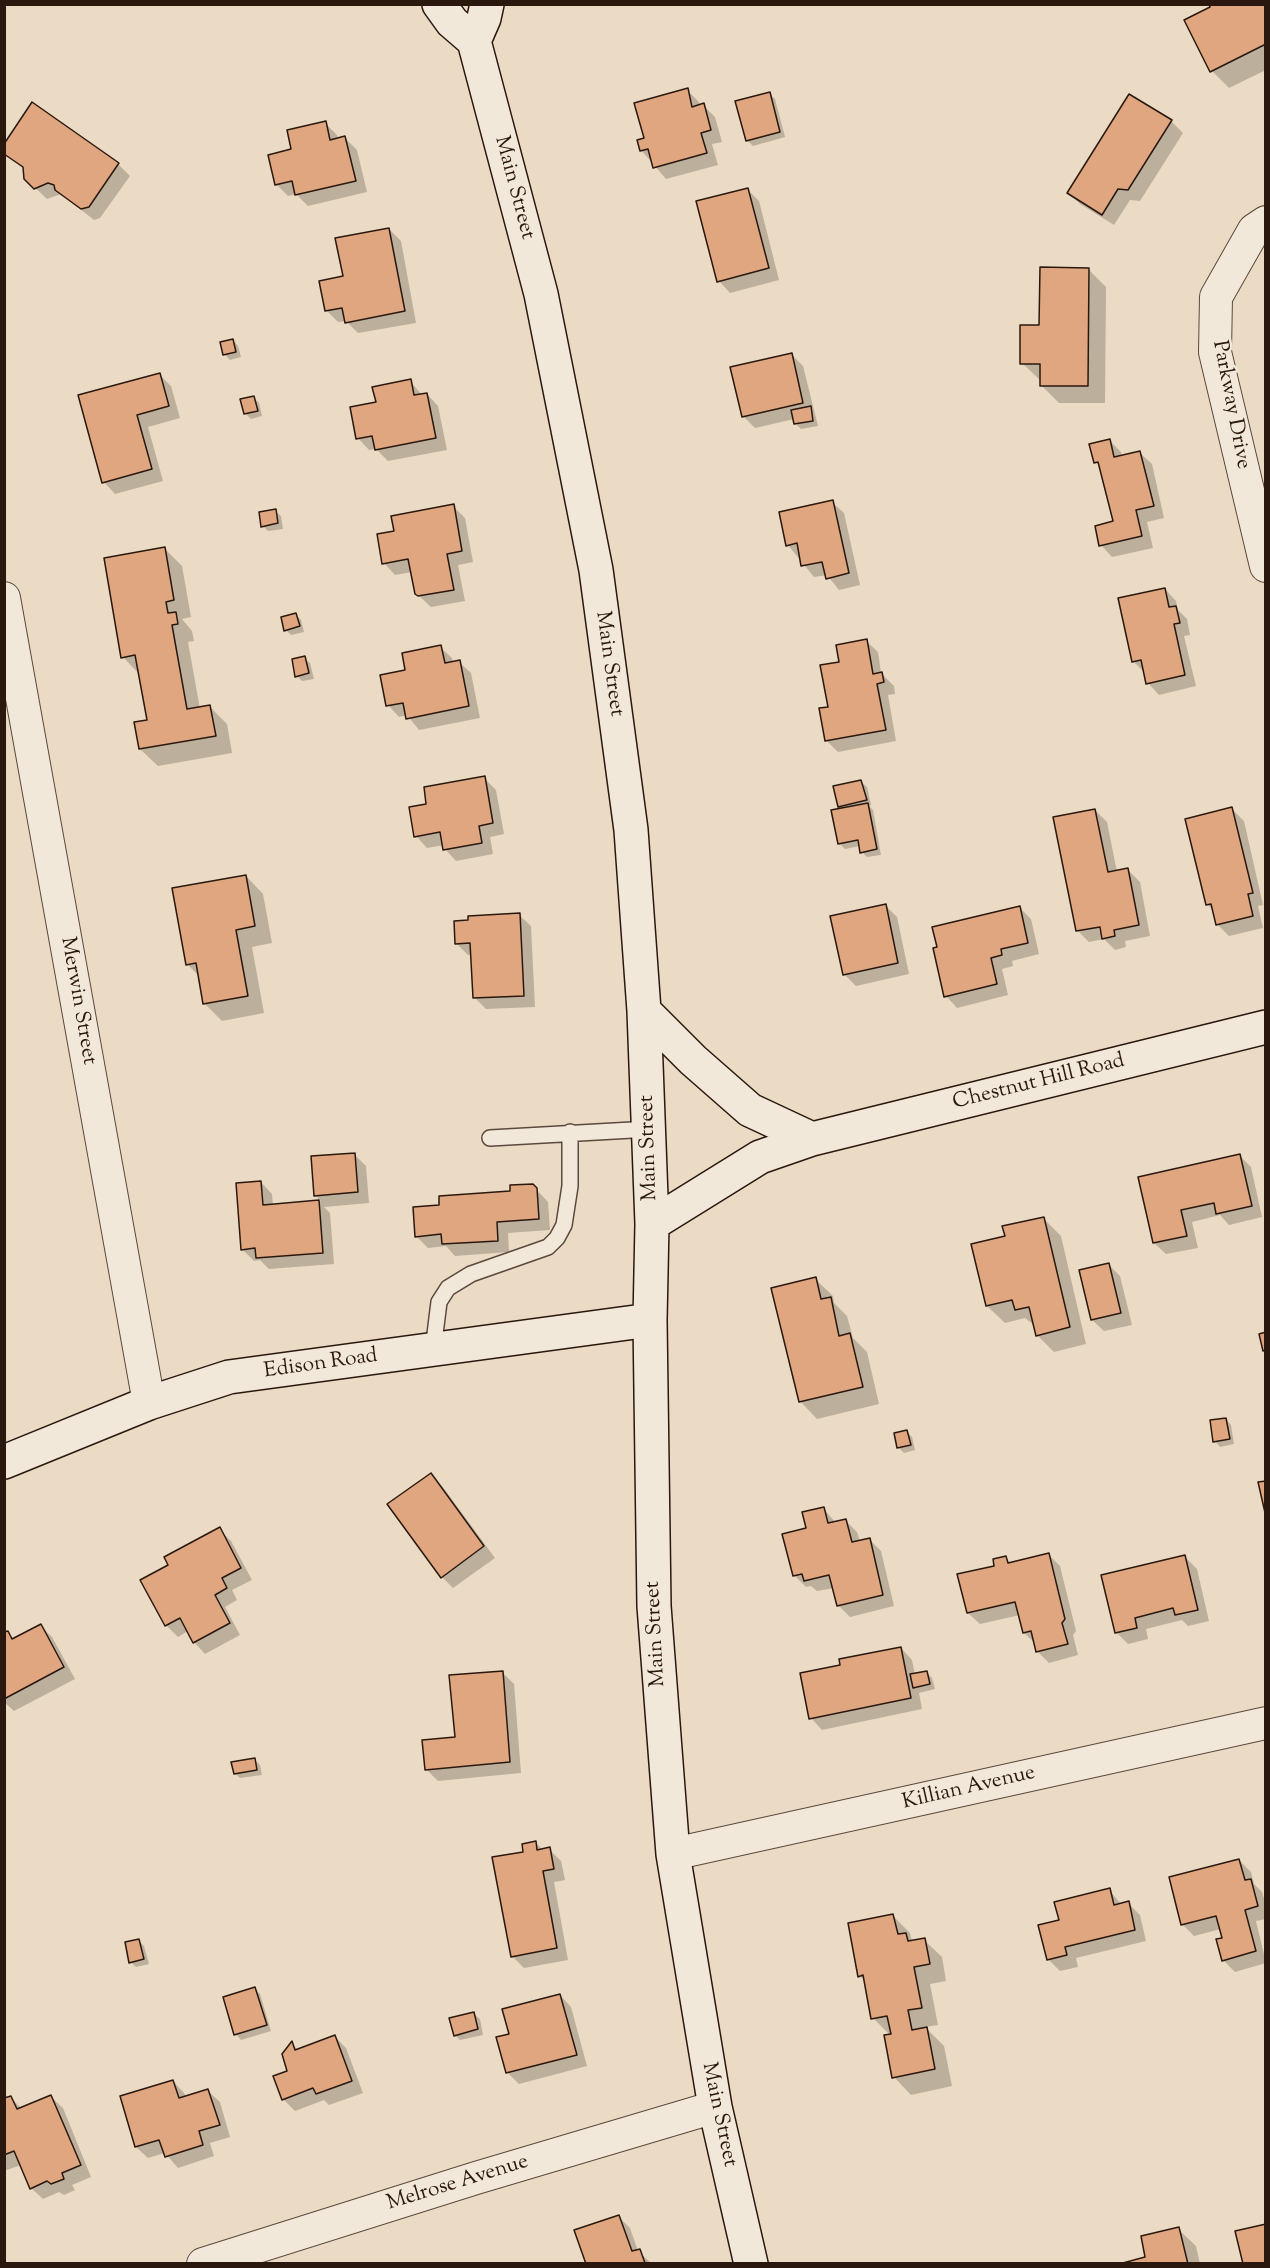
<!DOCTYPE html>
<html>
<head>
<meta charset="utf-8">
<style>
	body { margin:0 }
	#map { position:relative; width:1270px; height:2268px; overflow:hidden; background:#ebdbc4; font-family:"Sorts Mill Goudy",serif }
	canvas { display:block }
	.frame { position:absolute; inset:0; border:6px solid #2a180f; pointer-events:none }
</style>
</head>
<body>
<div id="map">
<canvas width="1270" height="2268"></canvas>
<div class="frame"></div>
</div>
<script>
const ctx = document.querySelector('canvas').getContext('2d');
ctx.lineJoin = 'round';
function fillPath(path, color) { ctx.fillStyle = color; ctx.fill(path, 'evenodd'); }
const shape = rows => new Path2D(rows.map(r => 'M' + r).join(''));
function strokePath(path, color, width, dash) { ctx.strokeStyle = color; ctx.lineWidth = width; ctx.lineCap = dash ? 'butt' : 'round'; ctx.setLineDash(dash || []); ctx.stroke(path); }
function drawText(font, color, halo, rows, align = 'center') {
  ctx.font = font + ' "Sorts Mill Goudy",serif'; ctx.lineWidth = 5; ctx.setLineDash([]); ctx.textBaseline = 'middle'; ctx.strokeStyle = halo; ctx.fillStyle = color; for (const [text, x, y, turn = 0] of rows) {
    ctx.save(); ctx.translate(x, y); ctx.rotate((+turn || 0) * Math.PI / 180); ctx.textAlign = isNaN(turn) ? turn : align; if (halo) ctx.strokeText(text, 0, 0); ctx.fillText(text, 0, 0); ctx.restore();
  }
}
fillPath(shape([
	[1266,4,1266,70,1229,88,1212,71,1211,8],
	[687,90,699,102,700,106,703,105,715,117,722,142,712,144,718,165,666,179,641,150,646,139],
	[769,94,775,99,785,137,753,146,747,140],
	[1171,121,1183,133,1140,201,1130,200,1114,225,1080,204,1068,193],
	[325,123,337,135,338,139,345,138,357,150,367,192,308,206,296,194,288,196,276,184,293,150],
	[4,153,118,164,130,176,100,218,94,220,61,194,47,199,26,179,25,170],
	[747,189,759,201,779,280,730,293,719,281],
	[389,229,401,241,416,323,358,333,346,321,338,322,326,310,344,277],
	[1089,270,1106,287,1105,403,1059,403,1041,385,1041,381,1022,363,1041,327],
	[233,340,238,346,241,357,230,360,224,354],
	[791,354,803,366,818,426,801,429,795,423,794,419,755,428,743,416],
	[160,375,171,386,180,418,148,427,163,481,115,494,104,482,80,396],
	[410,381,422,395,427,394,438,406,447,450,388,461,376,449,369,450,358,438,377,403],
	[254,398,259,403,262,416,251,419,246,414],
	[1109,440,1121,452,1122,457,1140,453,1152,464,1164,518,1147,522,1153,548,1112,557,1101,545,1114,523,1101,468,1096,462],
	[832,502,844,513,860,585,839,590,827,575,814,577,788,545],
	[453,506,465,518,473,562,458,565,465,601,431,607,416,593,412,572,395,575,384,563,396,532],
	[275,511,281,516,283,529,268,531,263,526],
	[165,549,182,566,191,617,182,619,192,631,194,641,188,642,200,709,210,707,227,724,232,753,158,766,140,749,136,723,149,721,140,675,123,657],
	[1165,589,1176,601,1178,610,1187,619,1190,635,1184,636,1196,686,1159,695,1148,683,1145,673,1134,662,1119,599],
	[296,615,301,620,304,632,291,635,286,630],
	[866,641,878,652,881,673,894,686,895,694,888,695,896,741,838,752,826,740,829,708,840,663],
	[440,647,452,658,453,663,459,662,471,673,480,718,419,730,407,715,399,717,388,705,407,671],
	[304,658,310,663,314,679,302,681,297,676],
	[484,778,496,790,504,834,490,837,493,854,456,861,445,849,444,845,427,848,416,836,428,805],
	[861,782,867,787,871,805,869,806,873,810,881,855,867,857,862,852,860,846,845,849,839,843,843,809,839,806],
	[1232,809,1244,821,1263,905,1258,906,1263,928,1229,936,1217,924,1214,911,1207,904],
	[1095,810,1107,822,1117,872,1128,870,1140,882,1150,936,1125,941,1126,947,1115,950,1104,939,1089,942,1077,930],
	[246,876,263,894,272,943,252,947,264,1013,222,1021,205,1004,200,977,187,964],
	[885,905,897,917,909,974,856,986,844,974],
	[1019,907,1031,919,1039,954,1012,961,1013,966,1002,969,1008,995,957,1008,946,996],
	[519,915,531,926,535,1007,486,1009,474,997,472,954,468,955,456,943,470,921],
	[354,1154,366,1166,369,1203,324,1207,330,1213,334,1264,269,1269,260,1260,254,1261,242,1249,261,1182,272,1194,273,1206,321,1201,315,1195],
	[1240,1156,1251,1167,1262,1217,1229,1225,1220,1215,1192,1222,1198,1248,1166,1254,1154,1243,1140,1178],
	[532,1185,548,1202,550,1230,508,1233,509,1252,455,1256,446,1246,428,1248,416,1236,441,1207,512,1193],
	[1043,1218,1061,1236,1086,1344,1054,1352,1037,1335,1035,1326,1025,1318,1005,1323,987,1306,1007,1237],
	[1109,1265,1120,1276,1132,1325,1104,1331,1092,1320],
	[815,1279,833,1296,834,1303,847,1316,853,1338,867,1352,879,1404,817,1419,800,1401],
	[1226,1419,1231,1425,1234,1444,1220,1447,1215,1441],
	[907,1432,912,1437,915,1450,904,1453,898,1447],
	[431,1475,442,1486,495,1558,453,1588,442,1577],
	[823,1508,836,1523,846,1521,857,1532,860,1541,869,1539,881,1551,894,1606,850,1617,838,1605,834,1588,817,1591,811,1586,806,1587,794,1575,808,1529],
	[219,1529,231,1541,252,1580,232,1590,237,1600,225,1607,240,1635,205,1654,194,1642,188,1631,178,1637,166,1625,170,1566],
	[1049,1555,1060,1566,1076,1631,1073,1635,1078,1655,1049,1663,1037,1651,1036,1644,1024,1633,1020,1615,980,1624,968,1613,996,1567,1005,1558,1011,1563],
	[1185,1557,1197,1569,1209,1621,1188,1626,1182,1620,1146,1629,1148,1639,1128,1644,1116,1632],
	[40,1625,52,1637,75,1679,14,1711,4,1702,4,1634,7,1632,14,1639],
	[901,1648,912,1660,915,1675,926,1672,932,1678,935,1689,919,1693,922,1709,822,1730,811,1718,842,1666],
	[502,1672,514,1684,521,1773,438,1781,426,1769,457,1739],
	[254,1759,260,1765,262,1775,240,1778,235,1773],
	[536,1843,543,1850,549,1849,561,1861,565,1880,554,1882,568,1960,524,1968,512,1956,525,1853],
	[1239,1860,1251,1872,1254,1884,1262,1892,1266,1905,1266,1919,1256,1921,1266,1963,1235,1972,1223,1960,1223,1939,1221,1929,1194,1936,1182,1924],
	[1109,1890,1122,1905,1128,1903,1140,1915,1146,1941,1076,1958,1078,1967,1060,1971,1048,1959,1061,1921],
	[893,1916,910,1933,912,1942,924,1940,942,1957,946,1981,930,1984,938,2025,925,2027,944,2046,952,2086,911,2095,894,2077,891,2036,873,2018,866,1982,860,1976],
	[139,1941,144,1946,149,1964,136,1967,131,1962],
	[255,1989,260,1994,271,2031,241,2040,236,2034],
	[560,1995,571,2007,587,2066,519,2084,508,2073,511,2035],
	[474,2014,480,2019,483,2035,460,2040,455,2035],
	[334,2036,346,2048,363,2093,329,2105,324,2100,295,2111,283,2099,289,2072,292,2044,298,2050],
	[173,2081,184,2093,186,2097,208,2091,220,2102,230,2137,210,2143,214,2156,178,2168,165,2153,148,2158,136,2147],
	[51,2097,63,2108,91,2177,72,2185,75,2190,64,2195,59,2192,43,2199,31,2188,21,2165,4,2171,4,2100,11,2098,22,2109],
	[618,2216,630,2228,638,2251,652,2264,587,2264],
	[1178,2229,1196,2246,1200,2264,1126,2264,1147,2258]
]), '#0003');
const building = shape([
	[1209,4,1266,4,1266,44,1210,72,1184,20,1210,7,1209,4],
	[688,88,692,107,704,103,711,130,701,133,707,153,653,168,648,149,640,151,637,140,644,138,634,103,688,88],
	[770,92,780,132,746,141,735,101,770,92],
	[1129,94,1172,120,1128,190,1118,189,1102,215,1067,193,1129,94],
	[32,102,119,163,89,207,81,209,55,190,54,185,48,183,34,189,24,179,23,167,4,154,4,144,32,102],
	[326,121,330,140,345,136,356,181,295,195,292,181,275,185,268,155,291,149,287,130,326,121],
	[748,188,769,268,717,282,696,201,748,188],
	[389,228,405,311,345,323,342,308,325,311,319,281,343,276,335,238,389,228],
	[1040,267,1089,268,1088,386,1040,386,1040,364,1020,364,1020,325,1039,325,1040,267],
	[233,339,236,352,223,355,220,342,233,339],
	[792,353,803,403,742,417,730,367,792,353],
	[160,373,169,406,137,415,152,469,102,483,78,395,160,373],
	[411,379,414,395,427,393,436,438,375,450,372,436,356,439,350,407,376,402,372,387,411,379],
	[254,396,258,411,244,414,240,399,254,396],
	[811,406,813,421,794,424,791,410,811,406],
	[1110,439,1114,457,1140,451,1154,506,1136,510,1142,536,1099,546,1095,526,1113,521,1098,462,1094,463,1089,444,1110,439],
	[833,500,849,573,826,579,822,562,801,566,797,543,786,546,779,512,833,500],
	[454,504,462,551,447,554,454,590,418,596,415,594,408,559,382,564,377,534,394,531,391,516,454,504],
	[276,509,278,523,261,527,259,512,276,509],
	[165,547,174,600,166,602,168,613,176,612,178,624,172,625,187,709,210,705,216,736,139,749,134,722,147,720,135,655,121,658,104,558,165,547],
	[1165,588,1169,607,1176,606,1180,623,1174,624,1185,675,1146,684,1141,660,1132,662,1118,598,1165,588],
	[296,613,300,626,284,631,281,617,296,613],
	[867,639,873,674,882,672,884,682,877,684,886,730,825,741,819,708,828,707,820,665,839,662,836,645,867,639],
	[441,645,445,663,460,660,469,706,406,719,403,703,386,706,380,675,405,670,402,653,441,645],
	[305,656,309,673,295,677,292,659,305,656],
	[485,776,493,823,479,826,482,843,443,850,440,832,414,837,409,807,426,804,424,787,485,776],
	[861,780,867,800,838,807,833,786,861,780],
	[868,803,877,849,860,853,858,840,838,844,831,810,868,803],
	[1232,807,1253,893,1248,894,1253,916,1216,925,1211,904,1206,905,1185,819,1232,807],
	[1095,809,1108,872,1128,868,1139,925,1114,930,1115,936,1102,939,1100,927,1076,931,1053,817,1095,809],
	[246,875,255,926,236,930,248,996,203,1004,196,963,186,965,172,888,246,875],
	[886,904,898,963,843,975,830,916,886,904],
	[1020,906,1028,943,1001,949,1002,955,991,958,997,984,944,997,933,948,937,947,932,927,1020,906],
	[520,913,524,996,473,998,470,943,455,944,454,921,468,920,468,916,520,913],
	[355,1153,358,1192,314,1196,311,1156,355,1153],
	[1240,1154,1252,1206,1216,1214,1214,1203,1181,1210,1187,1236,1153,1243,1138,1177,1240,1154],
	[261,1181,263,1205,319,1200,323,1253,256,1258,255,1248,241,1250,236,1183,261,1181],
	[533,1184,537,1188,539,1219,497,1222,498,1241,442,1244,441,1234,415,1237,413,1207,439,1205,439,1196,510,1191,510,1185,533,1184],
	[1044,1217,1070,1327,1036,1336,1029,1307,1015,1310,1012,1300,986,1306,971,1244,1005,1236,1002,1226,1044,1217],
	[1109,1263,1121,1313,1091,1320,1079,1270,1109,1263],
	[816,1277,821,1299,831,1297,839,1336,850,1333,863,1387,799,1402,771,1288,816,1277],
	[1266,1332,1266,1350,1263,1351,1259,1334,1266,1332],
	[1226,1418,1230,1439,1213,1442,1210,1420,1226,1418],
	[907,1430,911,1445,897,1448,894,1433,907,1430],
	[431,1473,484,1546,441,1578,387,1504,431,1473],
	[1266,1481,1266,1517,1258,1482,1266,1481],
	[824,1507,828,1523,846,1519,852,1542,870,1538,883,1595,837,1606,829,1575,804,1581,802,1574,793,1576,782,1534,806,1528,802,1512,824,1507],
	[220,1527,241,1568,222,1578,227,1588,215,1595,230,1623,193,1643,180,1618,165,1626,140,1580,168,1565,164,1557,220,1527],
	[1049,1553,1065,1619,1062,1623,1068,1644,1036,1652,1031,1631,1023,1633,1015,1602,967,1613,957,1574,994,1566,993,1559,1006,1556,1008,1563,1049,1553],
	[1185,1555,1198,1610,1175,1615,1173,1608,1135,1618,1137,1628,1115,1633,1101,1575,1185,1555],
	[41,1624,64,1667,4,1699,4,1632,8,1631,12,1639,41,1624],
	[901,1647,911,1698,809,1719,800,1673,840,1665,839,1659,901,1647],
	[503,1671,510,1762,425,1770,422,1740,455,1737,449,1675,503,1671],
	[927,1671,930,1684,913,1688,910,1674,927,1671],
	[255,1758,257,1770,234,1774,231,1762,255,1758],
	[536,1841,537,1850,550,1847,554,1869,543,1871,557,1948,511,1957,492,1857,523,1852,522,1844,536,1841],
	[1239,1859,1245,1880,1251,1879,1258,1906,1245,1910,1256,1951,1222,1961,1216,1939,1222,1938,1216,1916,1181,1925,1169,1877,1239,1859],
	[1110,1888,1114,1905,1129,1901,1135,1930,1065,1947,1067,1955,1047,1960,1038,1925,1059,1920,1054,1902,1110,1888],
	[893,1914,898,1934,906,1933,908,1941,925,1938,930,1964,914,1967,922,2008,908,2010,912,2030,927,2027,935,2069,892,2078,884,2035,891,2034,887,2016,871,2019,863,1975,858,1977,848,1923,893,1914],
	[139,1939,144,1959,129,1963,125,1942,139,1939],
	[255,1987,267,2025,234,2035,223,1997,255,1987],
	[560,1994,577,2055,506,2073,496,2037,509,2034,502,2009,560,1994],
	[474,2012,478,2029,454,2036,449,2018,474,2012],
	[335,2035,352,2081,316,2094,313,2088,282,2100,273,2076,287,2071,282,2054,292,2041,295,2050,335,2035],
	[173,2080,179,2098,208,2089,220,2125,199,2131,203,2145,165,2157,159,2140,135,2147,120,2096,173,2080],
	[51,2095,81,2165,62,2173,64,2179,51,2184,47,2181,30,2189,14,2151,4,2155,4,2098,11,2096,17,2109,51,2095],
	[619,2215,632,2251,640,2249,645,2263,586,2264,574,2230,619,2215],
	[1266,2224,1266,2264,1243,2264,1235,2231,1266,2224],
	[1179,2227,1188,2264,1119,2264,1145,2257,1141,2236,1179,2227]
]);
fillPath(building, '#dfa680');
strokePath(building, '#2a180f', 1.5);
const lane = shape([
	[490,1138,650,1129],
	[433,1350,439,1302,448,1288,471,1274,548,1247,557,1238,564,1225,570,1186,570,1132]
]);
const street = shape([
	[1266,222,1254,230,1216,297,1215,352,1266,566],
	[4,598,149,1403],
	[673,1854,1266,1723],
	[203,2264,476,2178,715,2107]
]);
const secondary = shape([
	[439,4,452,22,474,41,541,294,596,570,631,830,644,1011,652,1224,650,1320,654,1606,673,1854,715,2107,751,2264],
	[474,41,484,18,487,4],
	[644,1011,693,1060,750,1110,812,1139],
	[652,1224,760,1157,812,1139,1266,1027],
	[4,1462,149,1403,229,1377,650,1320]
]);
strokePath(lane, '#5a493c', 18);
strokePath(street, '#5a493c', 34);
strokePath(secondary, '#2a180f', 36);
strokePath(lane, '#f2e8d9', 15);
strokePath(street, '#f2e8d9', 32);
strokePath(secondary, '#f2e8d9', 33);
drawText('21px', '#2a180f', '#f2e8d9', [
	["Main Street",513,188,75],
	["Parkway Drive",1230,405,79],
	["Main Street",608,664,82],
	["Merwin Street",77,1001,80],
	["Chestnut Hill Road",1039,1083,-14],
	["Main Street",650,1148,-92],
	["Edison Road",321,1365,-8],
	["Main Street",657,1634,-93],
	["Killian Avenue",969,1789,-13],
	["Main Street",718,2115,78],
	["Melrose Avenue",458,2184,-17]
]);
</script>
</body>
</html>
